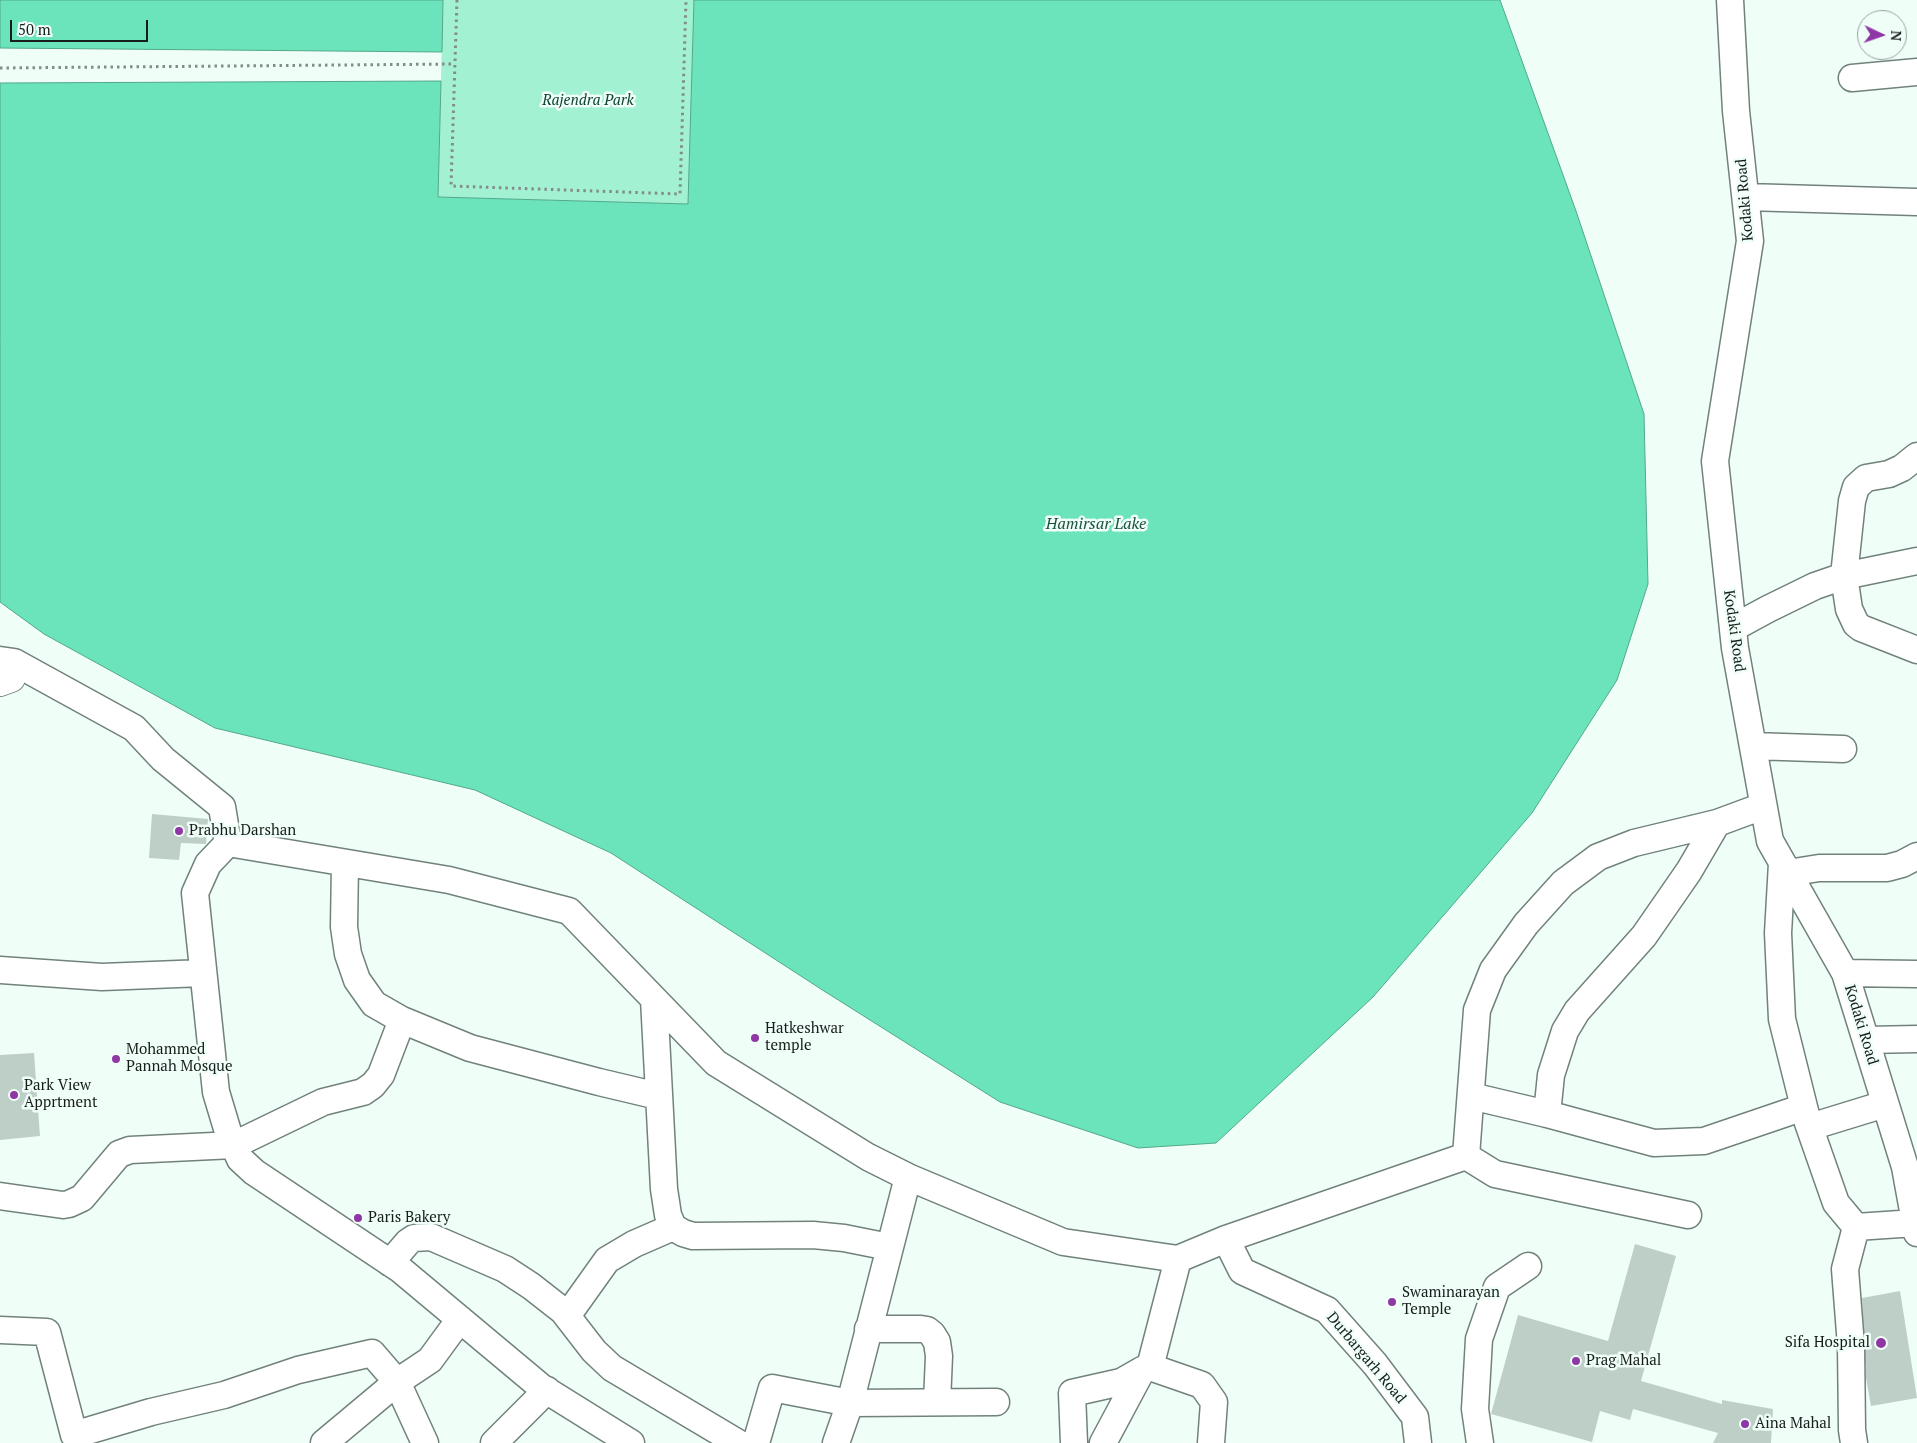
<!DOCTYPE html>
<html>
<head>
<meta charset="utf-8">
<style>
	body { margin:0 }
	#map { position:relative; width:1917px; height:1443px; overflow:hidden; background:#f0fef8; font-family:"PT Serif",serif }
	canvas { display:block }
	.north { position:absolute; left:1857px; top:10px; width:50px; height:50px; box-sizing:border-box; background:#f0fef8; border:1px solid #99a4a0; border-radius:50%; rotate:93deg; font-size:14px; font-weight:700; line-height:20px; text-align:center; color:#171d1b }
	.north::after { content:''; display:block; margin:auto; width:18px; height:22px; background:#8e37a5; clip-path:polygon(50% 0,100% 100%,50% 72%,0 100%) }
	.scale { position:absolute; left:10px; top:20px; width:138px; height:22px; box-sizing:border-box; border:2px solid #171d1b; border-top:0; padding-left:6px; font-size:15px; line-height:18px; white-space:nowrap; color:#171d1b; -webkit-text-stroke:4px #f0fef8; paint-order:stroke }
</style>
</head>
<body>
<div id="map">
<canvas width="1917" height="1443"></canvas>
<div class="north">N</div>
<div class="scale">50 m</div>
</div>
<script>
const ctx = document.querySelector('canvas').getContext('2d');
ctx.lineJoin = 'round';
function fillPath(path, color) { ctx.fillStyle = color; ctx.fill(path, 'evenodd'); }
const shape = rows => new Path2D(rows.map(r => 'M' + r).join(''));
function strokePath(path, color, width, dash) { ctx.strokeStyle = color; ctx.lineWidth = width; ctx.lineCap = dash ? 'butt' : 'round'; ctx.setLineDash(dash || []); ctx.stroke(path); }
function drawText(font, color, halo, rows, align = 'center') {
  ctx.font = font + ' "PT Serif",serif'; ctx.lineWidth = 5; ctx.setLineDash([]); ctx.textBaseline = 'middle'; ctx.strokeStyle = halo; ctx.fillStyle = color; for (const [text, x, y, turn = 0] of rows) {
    ctx.save(); ctx.translate(x, y); ctx.rotate((+turn || 0) * Math.PI / 180); ctx.textAlign = isNaN(turn) ? turn : align; if (halo) ctx.strokeText(text, 0, 0); ctx.fillText(text, 0, 0); ctx.restore();
  }
}
fillPath(shape([
	[443,0,694,0,688,204,438,197]
]), '#a3f1d3');
const water = shape([
	[0,0,443,0,442,52,0,48,0,0],
	[694,0,1500,0,1576,211,1644,414,1648,584,1617,680,1532,813,1373,997,1216,1143,1138,1148,1000,1102,824,991,611,853,475,790,215,728,44,634,0,602,0,83,441,81,438,197,688,204,694,0]
]);
fillPath(water, '#6be4bb');
strokePath(water, '#52a88b', 1);
fillPath(shape([
	[152,814,208,819,206,844,181,843,179,860,149,858],
	[34,1053,40,1136,0,1140,0,1055],
	[1635,1244,1676,1256,1641,1381,1722,1404,1722,1400,1773,1409,1771,1443,1713,1443,1718,1433,1633,1409,1630,1420,1600,1411,1592,1442,1491,1414,1518,1315,1608,1341],
	[1900,1291,1917,1398,1871,1406,1866,1378,1862,1298]
]), '#becfc8');
const minor = shape([
	[1730,0,1736,111,1750,241,1715,461,1735,648,1770,841,1845,973,1905,1167,1917,1233],
	[1852,78,1917,72],
	[1746,197,1917,202],
	[1917,456,1902,468,1889,474,1866,478,1856,487,1852,501,1844,576,1849,609,1856,624,1861,628,1917,650],
	[1733,628,1768,609,1815,586,1844,576,1917,561],
	[0,660,14,662,134,728,163,759,222,807,228,843,449,880,569,911,716,1063,868,1157,908,1177,1063,1242,1178,1259,1226,1239,1466,1156,1477,1010,1493,970,1526,924,1563,883,1598,857,1634,843,1717,823,1763,806],
	[1753,746,1843,749],
	[228,843,208,864,195,893,216,1092,228,1132,240,1159,254,1172,401,1270,541,1387,631,1443],
	[345,863,344,927,348,954,357,980,374,1004,402,1020,470,1048,599,1082,658,1096],
	[1782,863,1778,933,1782,1019,1808,1123,1836,1203,1856,1227,1845,1269,1851,1346,1852,1430,1854,1443],
	[1788,873,1819,868,1887,868,1902,864,1917,856],
	[0,970,102,977,203,973],
	[1845,973,1917,974],
	[654,999,664,1189,668,1215,673,1227,683,1233,693,1236,813,1235,844,1238,889,1247],
	[1866,1040,1917,1039],
	[1471,1096,1547,1114,1654,1143,1704,1141,1804,1107],
	[1547,1114,1551,1075,1565,1031,1577,1011,1644,936,1689,871,1717,823],
	[1810,1127,1885,1104],
	[1466,1156,1495,1174,1688,1215],
	[0,1196,63,1205,69,1204,82,1198,119,1154,130,1150,234,1145,323,1102,363,1092,373,1085,381,1075,402,1020],
	[1856,1227,1915,1223],
	[1226,1239,1242,1271,1327,1310,1375,1364,1415,1417,1418,1443],
	[390,1263,408,1242,414,1238,431,1237,505,1269,531,1286,563,1311,594,1351,612,1368,738,1443],
	[567,1316,607,1260,634,1244,673,1227],
	[868,1329,921,1329,927,1330,932,1334,937,1342,939,1356,937,1402],
	[0,1330,47,1332,74,1435,151,1412,224,1395,298,1370,372,1353,397,1382,425,1443],
	[1150,1367,1202,1385,1214,1402,1211,1443],
	[324,1443,397,1382,430,1360,460,1319],
	[494,1443,547,1390],
	[756,1443,772,1388,850,1403,996,1402],
	[836,1443,850,1403,908,1177],
	[1074,1443,1072,1393,1121,1382,1142,1370],
	[1103,1443,1142,1370,1150,1367,1178,1259],
	[1480,1443,1475,1409,1479,1339,1497,1287,1528,1266]
]);
const major = shape([
	[0,682,11,678]
]);
strokePath(minor, '#71827b', 29);
strokePath(major, '#71827b', 30);
strokePath(shape([
	[457,0,451,186,680,194,686,0],
	[0,68,455,64]
]), '#828c88', 3, [2.5, 4]);
strokePath(minor, '#fff', 26);
strokePath(major, '#fff', 28);
for (const [x, y, r, color] of [
	[179,831,5,"#8e37a5"],
	[755,1038,5,"#8e37a5"],
	[116,1059,5,"#8e37a5"],
	[14,1095,5,"#8e37a5"],
	[358,1218,5,"#8e37a5"],
	[1392,1302,5,"#8e37a5"],
	[1881,1343,6,"#8e37a5"],
	[1576,1361,5,"#8e37a5"],
	[1745,1424,5,"#8e37a5"]
]) { const dot = new Path2D(); dot.arc(x, y, r, 0, 2 * Math.PI); ctx.fillStyle = color; ctx.fill(dot); strokePath(dot, '#f0fef8', 2); }
drawText('italic 15px', '#0d4333', '#f0fef8', [
	["Rajendra Park",588,101]
]);
drawText('15px', '#171d1b', '#f0fef8', [
	["Kodaki Road",1745,200,-95],
	["Kodaki Road",1734,631,82],
	["Kodaki Road",1861,1025,73],
	["Durbargarh Road",1366,1358,50]
]);
drawText('15px', '#171d1b', '#f0fef8', [
	["Prabhu Darshan",189,831],
	["Hatkeshwar",765,1029],
	["temple",765,1046],
	["Mohammed",126,1050],
	["Pannah Mosque",126,1067],
	["Park View",24,1086],
	["Apprtment",24,1103],
	["Paris Bakery",368,1218],
	["Swaminarayan",1402,1293],
	["Temple",1402,1310],
	["Sifa Hospital",1870,1343,"right"],
	["Prag Mahal",1586,1361],
	["Aina Mahal",1755,1424]
], 'left');
drawText('italic 16px', '#1e5140', '#f0fef8', [
	["Hamirsar Lake",1096,524]
]);
</script>
</body>
</html>
